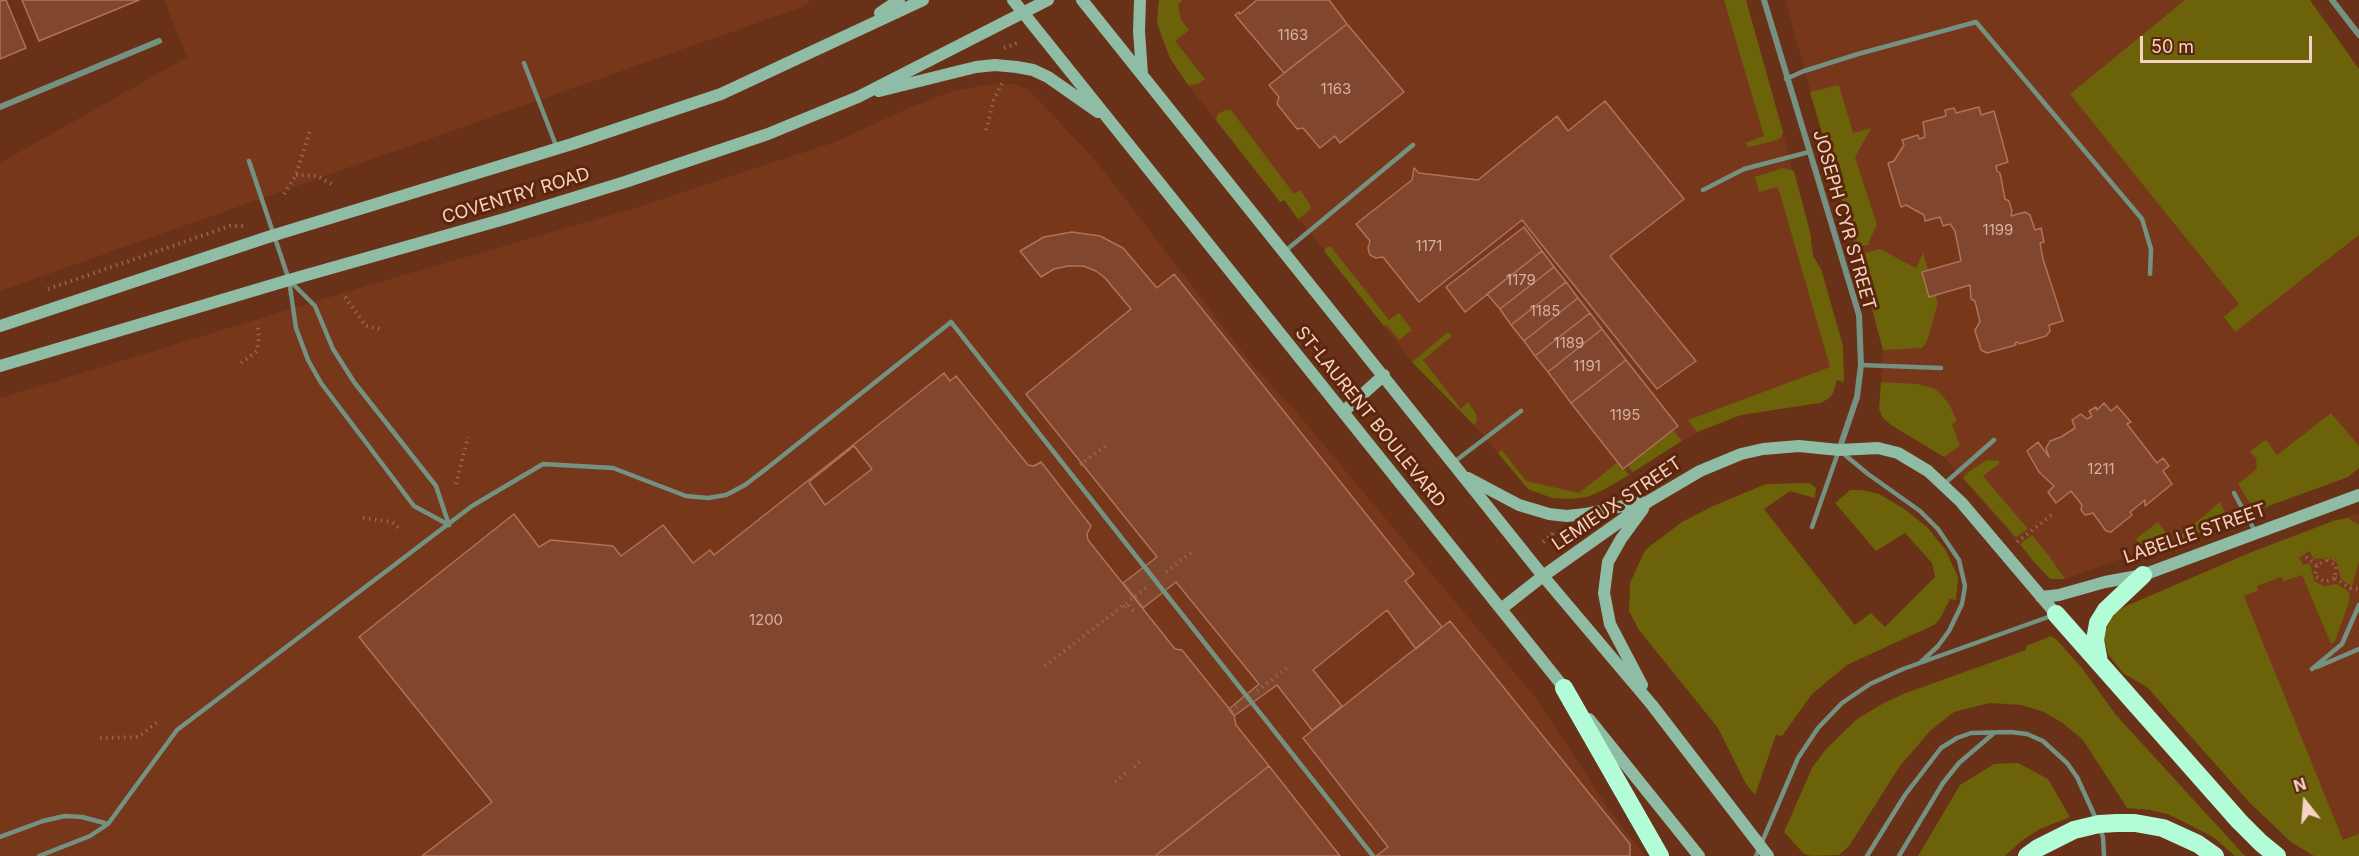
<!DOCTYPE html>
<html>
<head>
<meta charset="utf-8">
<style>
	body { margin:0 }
	#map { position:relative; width:2359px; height:856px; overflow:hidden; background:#683118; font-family:Inter,sans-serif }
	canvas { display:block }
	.north { position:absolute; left:2275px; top:772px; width:60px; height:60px; -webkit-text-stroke:4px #5c260c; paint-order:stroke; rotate:343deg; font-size:16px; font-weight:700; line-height:24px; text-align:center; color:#f5d2c4 }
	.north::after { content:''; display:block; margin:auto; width:21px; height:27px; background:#f5d2c4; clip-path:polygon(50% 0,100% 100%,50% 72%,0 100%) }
	.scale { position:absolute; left:2140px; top:36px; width:172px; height:27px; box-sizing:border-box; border:3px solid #f5d2c4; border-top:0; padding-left:8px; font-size:18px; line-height:21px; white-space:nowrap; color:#f5d2c4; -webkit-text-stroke:4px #5c260c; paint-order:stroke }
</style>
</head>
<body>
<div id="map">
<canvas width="2359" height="856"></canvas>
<div class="north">N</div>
<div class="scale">50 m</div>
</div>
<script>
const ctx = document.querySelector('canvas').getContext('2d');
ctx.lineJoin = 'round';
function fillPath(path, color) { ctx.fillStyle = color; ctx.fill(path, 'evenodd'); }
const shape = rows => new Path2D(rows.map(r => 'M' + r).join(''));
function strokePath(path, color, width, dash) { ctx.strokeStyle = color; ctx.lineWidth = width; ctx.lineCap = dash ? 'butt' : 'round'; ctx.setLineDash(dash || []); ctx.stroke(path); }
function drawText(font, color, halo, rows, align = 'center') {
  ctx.font = font + ' Inter,sans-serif'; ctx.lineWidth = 6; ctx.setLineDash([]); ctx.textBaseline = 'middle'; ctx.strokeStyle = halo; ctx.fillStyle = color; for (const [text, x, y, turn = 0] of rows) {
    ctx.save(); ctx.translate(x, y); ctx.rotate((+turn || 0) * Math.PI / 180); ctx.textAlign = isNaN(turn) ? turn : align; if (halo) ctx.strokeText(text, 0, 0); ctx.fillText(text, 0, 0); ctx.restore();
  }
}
fillPath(shape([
	[164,0,810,0,805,6,0,291,0,163,187,57],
	[1159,0,1746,0,1810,232,1813,256,1821,269,1843,346,1844,382,1837,380,1833,393,1828,399,1820,403,1761,410,1741,415,1709,427,1682,441,1605,489,1587,497,1571,499,1552,498,1528,489,1474,425,1412,362,1284,200,1280,202,1188,85,1170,58,1162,40,1157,23],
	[1785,0,2187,0,2252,319,2359,235,2359,467,2348,477,2065,579,2050,579,1944,457,1891,425,1881,382,1883,350],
	[1014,84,1029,90,1096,161,1255,368,1294,409,1538,701,1608,808,1645,856,0,856,0,398,369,285,635,208,835,142,911,107,953,91,985,85],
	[2359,513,2359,856,2314,856,2291,842,2249,802,2147,687,2123,673,2108,654,2104,640,2124,607,2249,553,2333,521]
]), '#76371b');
fillPath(shape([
	[1159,0,1182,0,1178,5,1181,20,1189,30,1175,41,1205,79,1198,84,1188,85,1170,58,1157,23],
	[1724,0,1746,0,1783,132,1781,138,1774,141,1749,147,1745,143,1764,136],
	[2185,0,2310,0,2359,69,2359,235,2235,332,2224,317,2239,304,2070,94],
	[1839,85,1853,133,1871,128,1855,157,1877,225,1868,243,1871,244,1856,248,1810,92],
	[1225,110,1231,110,1294,194,1300,190,1311,206,1310,210,1298,219,1284,200,1280,202,1216,120,1218,114],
	[1783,168,1794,171,1810,232,1813,256,1821,269,1843,346,1844,382,1837,380,1833,393,1828,399,1820,403,1741,415,1697,432,1688,420,1830,367,1778,187,1759,192,1755,177],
	[1327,247,1331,247,1389,320,1399,313,1412,330,1399,340,1387,325,1384,326,1324,251],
	[1880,249,1916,268,1923,253,1938,303,1927,341,1922,348,1883,350,1858,255],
	[1448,332,1452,336,1423,360,1461,409,1468,402,1476,414,1477,421,1474,425,1412,362],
	[1881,382,1917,384,1933,388,1940,393,1949,404,1957,421,1952,424,1960,446,1944,457,1891,425,1882,417,1879,408],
	[2331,413,2359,446,2359,468,2348,477,2255,511,2238,484,2257,469,2256,458,2250,452,2263,441,2267,441,2277,455],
	[1673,430,1682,441,1633,472,1628,465],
	[1502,450,1526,481,1579,493,1618,462,1629,475,1605,489,1587,497,1571,499,1552,498,1528,489,1498,453],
	[1987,460,1999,461,1999,464,1983,476,2028,529,2016,537,1963,478,1968,472],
	[1810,483,1816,488,1815,498,1790,491,1764,509,1855,625,1871,613,1885,627,1935,577,1932,563,1905,533,1876,551,1835,503,1850,490,1862,490,1879,494,1903,508,1927,527,1945,549,1954,568,1958,578,1956,600,1950,599,1940,619,1934,625,1847,665,1812,694,1782,736,1776,735,1755,795,1746,784,1718,728,1639,630,1629,611,1630,583,1645,550,1682,522,1713,506,1766,484],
	[2220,502,2229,521,2182,539,2181,535],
	[2348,518,2359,525,2359,561,2352,586,2341,579,2337,563,2329,558,2314,559,2309,551,2299,558,2303,565,2310,563,2314,581,2324,586,2337,584,2348,591,2350,594,2348,605,2335,641,2331,644,2302,575,2284,581,2281,577,2257,586,2258,591,2244,596,2343,840,2359,834,2359,856,2314,856,2291,842,2249,802,2147,687,2123,673,2108,654,2104,640,2106,630,2110,620,2116,612,2124,607,2249,553,2333,521],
	[2158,522,2172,541,2144,551,2136,539],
	[2032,535,2049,556,2065,579,2050,579,2033,561,2020,544],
	[2051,636,2057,640,2082,668,2116,715,2245,856,2235,856,2213,837,2170,815,2150,810,2127,808,2083,740,2064,724,2044,712,2021,705,1990,703,1954,712,1930,731,1900,766,1849,846,1839,855,1811,856,1804,854,1784,832,1812,768,1826,749,1857,719,1882,704,1903,694,2026,650,2026,646],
	[2018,763,2048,779,2070,817,2040,829,2024,839,2005,856,1918,856,1960,785,1994,764]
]), '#6b620a');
const building = shape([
	[6,0,26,48,0,59,0,1,6,0],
	[22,0,139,0,39,41,22,0],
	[1257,0,1329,0,1347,24,1284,73,1235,15,1239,12,1240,14,1257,0],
	[1347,24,1404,92,1340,143,1335,136,1320,148,1303,128,1297,129,1277,104,1279,97,1269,85,1347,24],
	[1605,101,1684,199,1610,256,1696,361,1657,389,1522,220,1419,302,1383,257,1376,258,1370,255,1368,248,1370,241,1356,224,1412,180,1414,168,1419,173,1478,180,1557,116,1568,131,1605,101],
	[1979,107,1981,115,1994,111,2008,162,1996,166,1997,171,2000,173,2005,199,2009,201,2012,211,2011,216,2025,212,2030,215,2035,230,2041,228,2044,242,2040,243,2043,259,2063,321,2049,325,2050,331,2046,336,2019,344,2018,342,2015,343,2016,345,1987,353,1981,350,1976,334,1975,330,1980,322,1975,301,1971,299,1970,285,1929,297,1922,272,1961,261,1955,231,1950,224,1943,226,1940,217,1925,221,1924,215,1906,205,1901,207,1888,163,1894,161,1904,145,1902,140,1918,135,1919,139,1925,137,1923,122,1946,116,1945,110,1954,108,1956,113,1979,107],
	[1524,227,1542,251,1465,312,1446,287,1524,227],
	[1072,232,1100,236,1123,248,1157,288,1174,274,1414,574,1405,581,1442,627,1416,649,1387,610,1313,670,1342,706,1312,730,1277,685,1234,716,1229,709,1259,684,1176,582,1143,608,1123,583,1157,557,1026,394,1131,309,1105,278,1096,271,1083,266,1068,266,1054,269,1041,277,1020,251,1044,237,1072,232],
	[1542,251,1554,267,1500,309,1487,294,1542,251],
	[1554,267,1566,282,1511,325,1500,309,1554,267],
	[1566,282,1578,298,1524,341,1511,325,1566,282],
	[1578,298,1590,313,1535,356,1524,341,1578,298],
	[1590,313,1602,329,1548,372,1535,356,1590,313],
	[1602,329,1626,360,1571,403,1548,372,1602,329],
	[1626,360,1678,426,1623,469,1571,403,1626,360],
	[944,373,950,381,956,376,1028,465,1034,466,1041,462,1091,526,1087,534,1088,540,1175,649,1182,650,1231,711,1234,716,1236,725,1269,766,1155,856,422,856,492,802,359,637,514,514,539,547,551,540,613,546,621,556,663,525,693,563,710,550,714,555,944,373],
	[2104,403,2111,411,2117,406,2131,422,2127,424,2157,463,2163,458,2169,466,2163,471,2172,484,2145,506,2145,500,2130,512,2132,515,2111,532,2106,531,2093,513,2085,515,2081,510,2082,505,2071,491,2056,503,2048,492,2054,486,2039,472,2027,451,2038,442,2049,457,2046,448,2050,441,2061,437,2075,428,2072,420,2081,414,2087,419,2092,416,2089,411,2096,407,2097,410,2104,403],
	[854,446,872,469,825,505,809,482,854,446],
	[1450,621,1630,844,1630,856,1376,856,1388,847,1303,738,1450,621],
	[1269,766,1340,856,1155,856,1182,835,1269,766]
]);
fillPath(building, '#80462e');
strokePath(building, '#b07258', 1.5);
strokePath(shape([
	[1004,48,1020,42],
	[986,130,994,100,1002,83],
	[296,175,317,176,334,185],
	[284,194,296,175,310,130],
	[48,289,230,226,243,226],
	[345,297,366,326,383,330],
	[241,363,257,351,259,336,257,323],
	[1080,465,1108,444],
	[456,484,468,437],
	[363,518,392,522,400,529],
	[1552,535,1556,541],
	[1543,542,1552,535,1553,530],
	[2017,542,2054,513],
	[2306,557,2317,565],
	[2327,560,2336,566,2335,578,2325,582,2315,576,2317,565,2327,560],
	[1166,572,1193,551],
	[2335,578,2350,588,2359,589],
	[1124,607,1127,604,1136,614],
	[1045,666,1146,588],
	[1257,691,1287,668],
	[1231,711,1239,705],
	[100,738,138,737,159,721],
	[1134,767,1140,761],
	[1115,782,1128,771]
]), '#966550', 4, [1.5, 4.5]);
strokePath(shape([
	[524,63,557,148],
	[1786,79,1804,71,1858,54,1976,22,2142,219,2151,249,2150,274],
	[249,161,289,280,296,328,308,360,321,383,414,506,449,525],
	[1703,190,1744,169,1809,152],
	[1284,252,1413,145],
	[291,282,315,306,333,349,354,382,436,486,449,525],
	[1861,365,1941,368],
	[1454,462,1521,411],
	[1944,484,1994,440],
	[2234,493,2256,533],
	[1812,527,1839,450,1868,474,1920,511,1938,529,1959,560,1965,586,1962,604,1949,631,1938,646,1921,662],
	[2317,667,2359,649],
	[2312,669,2342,644,2359,605],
	[2100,829,2103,837,2104,856],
	[0,837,43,821,65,816,82,817,108,824],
	[39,856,90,836,108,824,177,730,472,506,543,464,613,468,686,496,708,498,726,495,745,485,771,465,951,322,1373,856],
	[1756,856,1798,758,1818,728,1842,703,1870,684,1903,669,2051,616],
	[1867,856,1905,795,1941,748,1957,738,1971,733,2011,732,2027,734,2043,741,2067,763,2077,777,2097,821],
	[1899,856,1943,783,1959,763,1994,733]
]), '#749182', 4.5);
strokePath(shape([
	[1764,0,1859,315,1861,365,1857,397,1839,450],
	[2332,0,2359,35],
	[0,107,159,41]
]), '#749182', 6);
strokePath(shape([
	[1013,0,1569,694],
	[1082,0,1543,576,1652,705,1768,856],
	[1140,0,1139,31,1142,74],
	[880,13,899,0],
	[879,91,976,67,995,65,1017,67,1033,70,1048,77,1098,112],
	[0,326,268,237,572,144,721,94,923,0],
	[0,366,289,280,508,218,625,182,768,134,858,97,1048,0],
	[1343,412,1384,375],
	[1468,478,1519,505,1549,514,1567,516,1585,514,1642,502],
	[2041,597,2059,595,2105,582,2143,575,2359,495],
	[1501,609,1543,576,1649,501,1700,471,1741,454,1763,449,1799,446,1839,450,1878,448,1898,453,1928,471,1961,502,2056,614],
	[1642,685,1610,624,1604,593,1608,562,1621,539,1643,509],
	[1589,719,1699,856]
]), '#8ebca5', 12);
strokePath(shape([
	[2056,614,2239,821,2261,843,2277,856],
	[2099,662,2095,640,2098,623,2106,610,2143,575],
	[1564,688,1660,856],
	[2027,856,2038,848,2074,830,2099,824,2117,823,2135,823,2163,828,2198,844,2215,856]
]), '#b2fcd8', 18);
drawText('15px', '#d8af9e', null, [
	["1163",1293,35],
	["1163",1336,89],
	["1199",1998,230],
	["1171",1429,246],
	["1179",1521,280],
	["1185",1545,311],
	["1189",1569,343],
	["1191",1587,366],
	["1195",1625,415],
	["1211",2101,469],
	["1200",766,620]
]);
drawText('18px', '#f5d2c4', '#5c260c', [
	["COVENTRY ROAD",516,196,-17],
	["JOSEPH CYR STREET",1844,220,74],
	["ST-LAURENT BOULEVARD",1370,417,51],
	["LEMIEUX STREET",1617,504,-34],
	["LABELLE STREET",2195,534,-19]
]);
</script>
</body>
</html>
